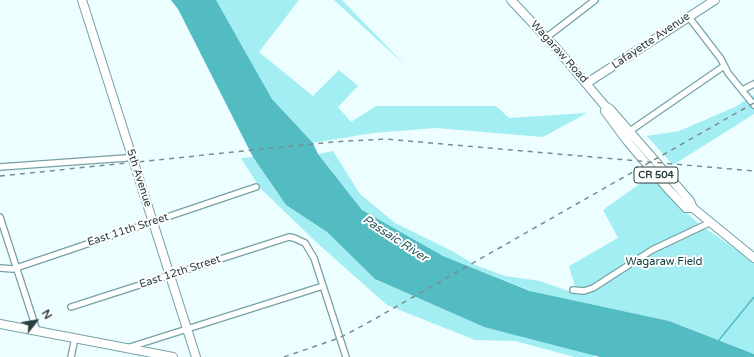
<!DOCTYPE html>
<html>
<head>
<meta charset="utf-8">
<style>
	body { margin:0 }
	#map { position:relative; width:754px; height:357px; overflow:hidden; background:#ecfeff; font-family:"Varela Round",sans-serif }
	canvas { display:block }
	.north { position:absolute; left:16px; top:301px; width:40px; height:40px; -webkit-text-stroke:3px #fff; paint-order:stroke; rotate:59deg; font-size:11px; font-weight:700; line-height:16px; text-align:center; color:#2c3f40 }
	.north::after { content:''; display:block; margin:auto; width:14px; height:18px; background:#2c3f40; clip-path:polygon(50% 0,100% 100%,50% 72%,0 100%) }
</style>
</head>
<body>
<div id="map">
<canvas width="754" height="357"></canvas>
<div class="north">N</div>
</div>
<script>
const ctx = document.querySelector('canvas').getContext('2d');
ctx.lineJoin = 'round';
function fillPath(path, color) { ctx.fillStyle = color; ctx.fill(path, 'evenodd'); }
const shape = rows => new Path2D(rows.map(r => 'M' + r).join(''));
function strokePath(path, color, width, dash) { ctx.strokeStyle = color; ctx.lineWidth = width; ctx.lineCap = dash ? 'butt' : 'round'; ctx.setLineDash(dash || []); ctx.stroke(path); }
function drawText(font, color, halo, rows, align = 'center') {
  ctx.font = font + ' "Varela Round",sans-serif'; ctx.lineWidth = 4; ctx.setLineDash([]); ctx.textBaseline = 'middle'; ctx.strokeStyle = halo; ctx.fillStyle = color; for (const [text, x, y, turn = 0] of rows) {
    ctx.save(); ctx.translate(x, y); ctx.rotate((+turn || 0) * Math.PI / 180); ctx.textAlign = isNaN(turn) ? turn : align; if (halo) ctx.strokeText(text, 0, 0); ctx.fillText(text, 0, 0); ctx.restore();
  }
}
fillPath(shape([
	[216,0,299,0,259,52,313,96,339,70,358,86,338,107,351,122,376,106,496,106,509,118,587,113,543,137,435,128,373,133,313,143,272,99],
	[334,0,342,0,406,66],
	[754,95,754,114,673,165,647,136,679,131,735,107],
	[333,151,360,194,395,223,454,252,475,265,505,276,540,281,577,294,569,266,618,238,603,210,652,175,675,202,698,223,754,262,754,354,669,321,534,292,443,256,362,210,318,154],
	[253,157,286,205,327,232,375,279,484,327,540,340,594,355,594,357,575,357,515,341,475,340,387,305,316,242,260,188,241,158]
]), '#a3eef3');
fillPath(shape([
	[171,0,216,0,272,99,313,143,318,154,362,210,443,256,530,291,669,321,754,354,754,357,600,357,484,327,375,279,327,232,286,205,253,157,178,9]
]), '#53bcc3');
strokePath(shape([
	[719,340,754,297]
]), '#53bcc3', 1.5);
const street = shape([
	[688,16,721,59,728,73,754,105],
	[547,37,595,0],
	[742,90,754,84],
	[627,133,724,66],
	[0,167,126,158,131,155],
	[0,217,37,331],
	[0,268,13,269,256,187],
	[573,290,584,291,593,288,652,250,709,223],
	[71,307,289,237,294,238,305,243,314,258,346,357],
	[127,348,323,286],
	[71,357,75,338]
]);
const secondary = shape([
	[82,0,196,357],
	[587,83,715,0]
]);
const primary = shape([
	[511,0,557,49,605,106,610,109,690,201,693,208,754,258],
	[605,111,628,142,668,189,686,208,693,208],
	[0,324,173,357]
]);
strokePath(street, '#76a1a4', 8);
strokePath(secondary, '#76a1a4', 10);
strokePath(primary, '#76a1a4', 10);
strokePath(street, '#fff', 5.5);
strokePath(secondary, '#fff', 8);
strokePath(primary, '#fff', 8);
strokePath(shape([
	[0,176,332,142,385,139,754,171],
	[284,357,339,338,364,325,754,103]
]), '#7a8d8e', 1.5, [5, 5]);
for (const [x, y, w] of [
	[656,175,44]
]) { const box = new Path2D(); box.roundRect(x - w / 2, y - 8, w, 16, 3); ctx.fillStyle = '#fff'; ctx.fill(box); strokePath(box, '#2c3f40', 1); }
drawText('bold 10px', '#2c3f40', null, [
	["CR 504",656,175]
]);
drawText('11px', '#2c3f40', '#fff', [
	["Lafayette Avenue",651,41,-34],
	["Wagaraw Road",559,52,48],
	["5th Avenue",139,178,72],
	["East 11th Street",128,230,-18],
	["East 12th Street",180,272,-18]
]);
drawText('11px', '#0a3d40', '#fff', [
	["Wagaraw Field",664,262]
]);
drawText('italic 12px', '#2b595c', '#fff', [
	["Passaic River",395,239,33]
]);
</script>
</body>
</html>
